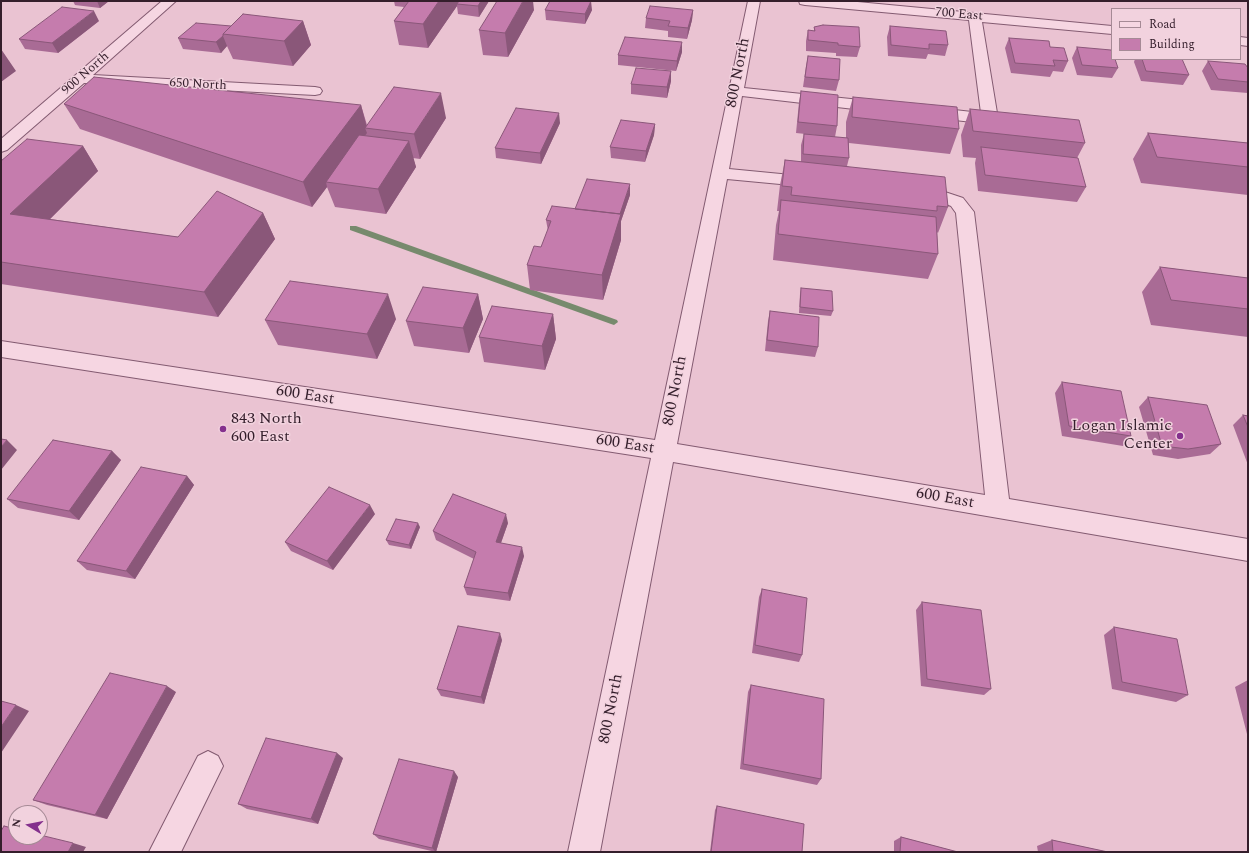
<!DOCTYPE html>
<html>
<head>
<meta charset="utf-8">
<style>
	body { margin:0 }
	#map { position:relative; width:1249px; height:853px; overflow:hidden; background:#eac3d2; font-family:Spectral,serif }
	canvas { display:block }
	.frame { position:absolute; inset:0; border:2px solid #341e2b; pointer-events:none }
	.legend { position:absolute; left:1111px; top:8px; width:130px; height:52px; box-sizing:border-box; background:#f2d2de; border:1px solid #a68a96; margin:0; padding:5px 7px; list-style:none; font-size:12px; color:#341e2b }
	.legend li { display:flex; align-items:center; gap:8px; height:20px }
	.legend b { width:20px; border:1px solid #a68a96 }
	.north { position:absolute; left:8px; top:805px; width:40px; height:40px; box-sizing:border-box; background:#f2d2de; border:1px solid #a68a96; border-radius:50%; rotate:280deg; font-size:11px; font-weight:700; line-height:16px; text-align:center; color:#341e2b }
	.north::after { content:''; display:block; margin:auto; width:14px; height:18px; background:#84308d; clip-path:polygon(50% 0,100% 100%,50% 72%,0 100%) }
</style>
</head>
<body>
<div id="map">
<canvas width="1249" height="853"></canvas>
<div class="frame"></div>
<ul class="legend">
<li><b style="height:5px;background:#f6d6e2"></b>Road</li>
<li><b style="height:11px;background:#c57cad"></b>Building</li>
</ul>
<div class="north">N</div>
</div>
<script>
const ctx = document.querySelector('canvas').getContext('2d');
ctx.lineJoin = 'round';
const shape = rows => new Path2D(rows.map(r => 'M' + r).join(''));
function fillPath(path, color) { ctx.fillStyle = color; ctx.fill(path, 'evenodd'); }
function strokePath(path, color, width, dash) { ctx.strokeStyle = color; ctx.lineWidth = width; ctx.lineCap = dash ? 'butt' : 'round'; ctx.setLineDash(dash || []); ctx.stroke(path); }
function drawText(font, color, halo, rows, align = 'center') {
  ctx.font = font + ' Spectral,serif'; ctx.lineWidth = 3; ctx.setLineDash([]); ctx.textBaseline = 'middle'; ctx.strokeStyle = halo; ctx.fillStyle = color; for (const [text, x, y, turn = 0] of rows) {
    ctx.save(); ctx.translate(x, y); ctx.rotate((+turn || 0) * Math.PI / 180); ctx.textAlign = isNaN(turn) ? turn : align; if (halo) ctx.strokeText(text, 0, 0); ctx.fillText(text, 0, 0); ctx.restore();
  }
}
fillPath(shape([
	[350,226,356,226,617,320,618,322,614,325,611,324,350,230,350,226]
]), '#778a6d');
const minor = shape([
	[162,1,176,1,93,75,315,87,320,88,322,91,320,94,315,95,84,83,7,150,1,152,1,139,162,1],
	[748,1,760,1,744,88,880,102,885,104,888,107,885,110,880,112,742,96,729,169,812,177,818,178,820,182,818,186,812,187,727,179,677,444,985,495,956,213,951,206,939,201,912,197,909,193,912,189,918,188,942,191,963,198,974,212,1009,499,1248,539,1248,561,673,462,600,852,568,852,651,458,1,357,1,341,655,440,748,1],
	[799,1,847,1,1112,26,1112,34,982,22,998,119,995,122,990,124,928,117,923,115,920,112,923,109,928,107,981,113,969,20,805,5,800,4,799,1],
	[1240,37,1248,38,1248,46,1240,45,1240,37],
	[208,751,218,756,223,766,181,852,149,852,198,756,208,751]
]);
strokePath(minor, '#835b71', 2);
fillPath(minor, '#f6d6e2');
fillPath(shape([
	[73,1,109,1,100,8,75,5],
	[394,1,489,1,479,17,458,14,457,6,428,48,399,45,394,21,404,7,395,6],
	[534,10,508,57,483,55,479,30],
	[545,10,592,10,585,24,546,20],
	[693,10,692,20,687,39,668,37,668,31,645,28,646,18],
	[99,21,58,53,25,49,19,39],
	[303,21,311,45,293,66,233,59,227,46,221,53,183,49,178,38,231,26],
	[890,26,948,45,945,56,928,54,926,59,888,56,887,37],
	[814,27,860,47,857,57,836,56,836,53,806,51,806,41,808,30,814,31],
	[1009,38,1050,47,1068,61,1063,72,1053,71,1050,77,1011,73,1005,48],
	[1077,47,1118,68,1112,78,1077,75,1072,58],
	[682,52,676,71,618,65,618,55],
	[808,56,839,80,836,91,803,87,806,66],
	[1135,59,1142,59,1189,75,1183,85,1141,81,1134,62],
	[1208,61,1248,68,1248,93,1211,90,1202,71],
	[671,71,671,81,667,98,631,94,631,84],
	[801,91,837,126,835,137,796,133,799,102],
	[853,97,959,129,950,154,849,143,849,158,847,166,948,207,938,233,937,232,938,254,928,279,773,260,776,225,779,211,777,211,780,185,785,160,801,162,801,145,804,134,846,138,846,122],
	[64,104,361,105,367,125,446,118,420,159,413,158,416,167,386,214,335,207,327,187,312,207,80,129],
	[970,109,1085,143,1077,158,1086,187,1077,202,978,191,975,163,976,158,963,157,961,135],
	[560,123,541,164,496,158,495,148],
	[655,124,654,135,645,162,611,158,610,147],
	[1148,133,1248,143,1248,195,1141,183,1133,159],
	[83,146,98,171,50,219,178,237,263,213,275,239,218,317,1,284,1,161],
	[630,195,621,221,621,240,603,300,530,290,527,265,541,247,548,231,546,220,575,209],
	[1160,267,1248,278,1248,337,1151,325,1142,292],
	[801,288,833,311,831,316,799,313,800,294],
	[478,294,483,319,469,353,414,346,406,321],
	[770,311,818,347,815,357,765,351,768,321],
	[553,314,556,339,545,370,484,362,479,337],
	[396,319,377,359,278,345,265,320],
	[1062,382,1131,436,1123,446,1062,436,1055,393],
	[1148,397,1221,444,1210,454,1178,459,1153,455,1139,407],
	[1243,415,1248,416,1248,465,1233,425],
	[112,451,121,460,79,520,18,508,7,499],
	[187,476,194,485,135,579,87,570,77,561],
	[375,514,333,570,291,551,285,542],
	[508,523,501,543,524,556,510,601,467,595,464,587,474,559,436,540,433,531],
	[420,527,411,549,389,545,386,540],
	[762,589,802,655,799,662,752,653,759,597],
	[922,602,991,689,984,695,921,686,916,610],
	[1114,627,1188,695,1176,702,1112,689,1104,635],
	[502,640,484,704,441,696,437,689],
	[1248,680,1248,738,1235,687],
	[751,685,821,779,817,785,740,769,748,692],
	[176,692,107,819,47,805,33,800],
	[343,758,318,824,247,809,238,804],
	[458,777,436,852,379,839,373,834],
	[717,806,802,852,710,852,715,810],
	[901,837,958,852,894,852,894,841],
	[1052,840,1108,852,1038,852,1037,846]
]), '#a96b95');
fillPath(shape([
	[97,1,109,1,100,8],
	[439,1,460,1,457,4,457,6,428,48,423,24],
	[481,1,489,1,479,17,478,6],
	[523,1,533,1,534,10,508,57,505,33],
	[591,1,592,10,585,24,585,14],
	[693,10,692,20,687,39,688,28],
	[94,11,99,21,58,53,52,43],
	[303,21,311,45,293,66,284,41],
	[223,36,227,46,221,53,216,42],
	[682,42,682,52,676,71,677,61],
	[1,49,16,71,1,82],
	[671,71,671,81,667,98,667,87],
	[441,93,446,118,420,159,414,134],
	[361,105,367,128,365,128,367,133,331,182,326,182,327,187,312,207,303,182],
	[559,113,560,123,541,164,540,153],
	[655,124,654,135,645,162,646,151],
	[409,141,416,167,386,214,378,189],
	[83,146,98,171,30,239,10,214],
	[630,184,630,195,621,221,621,240,603,300,602,275,619,216],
	[263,213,275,239,218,317,204,292],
	[388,294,396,319,377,359,367,334],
	[478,294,483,319,469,353,463,328],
	[553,314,556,339,545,370,542,346],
	[7,440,17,450,1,470,1,447],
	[112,451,121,460,79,520,69,511],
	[187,476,194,485,135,579,126,571],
	[370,505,375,514,333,570,327,561],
	[506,514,508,523,498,551,496,542],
	[418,523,420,527,411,549,409,545],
	[522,547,524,556,510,601,508,593],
	[500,633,502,640,484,704,481,697],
	[167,686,176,692,107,819,95,815],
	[16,705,29,711,1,753,1,727],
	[337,753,343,758,318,824,311,819],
	[454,771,458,777,436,852,432,848],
	[73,843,86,847,83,852,68,852]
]), '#8a5779');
const building = shape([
	[409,1,439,1,423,24,394,21,409,1],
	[459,1,481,1,478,6,457,4,459,1],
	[497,1,523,1,505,33,479,30,497,1],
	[550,1,591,1,585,14,545,10,550,1],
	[650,6,693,10,688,28,668,26,670,21,646,18,650,6],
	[62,7,94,11,52,43,19,39,62,7],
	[243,14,303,21,284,41,223,34,243,14],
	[196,23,231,26,223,34,223,36,216,42,178,38,196,23],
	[823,25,859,27,860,47,838,45,838,43,808,40,808,30,815,31,814,27,823,25],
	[890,26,946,31,948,45,929,44,929,49,891,45,890,26],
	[625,37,682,42,677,61,618,55,625,37],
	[1009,38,1049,41,1050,47,1064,48,1068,61,1053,60,1055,66,1015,63,1009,38],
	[1077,47,1111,50,1112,52,1112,59,1115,59,1118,68,1082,65,1077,47],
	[808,56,840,59,839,80,805,77,808,56],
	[1142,59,1182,59,1189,75,1146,71,1142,59],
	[1208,61,1245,64,1248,68,1248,82,1218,79,1208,61],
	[636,68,671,71,667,87,631,84,636,68],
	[94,77,361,105,303,182,64,104,94,77],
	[394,87,441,93,414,134,365,128,394,87],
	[801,91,838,95,837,126,798,122,801,91],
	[853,97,957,107,959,129,852,117,853,97],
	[516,108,559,113,540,153,495,148,516,108],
	[970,109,1079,120,1085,143,973,131,970,109],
	[621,120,655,124,646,151,610,147,621,120],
	[1148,133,1248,143,1248,167,1157,157,1148,133],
	[804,134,848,138,849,158,803,154,804,134],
	[359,135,409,141,378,189,326,182,359,135],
	[27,139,83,146,10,214,178,237,217,191,263,213,204,292,1,262,1,161,27,139],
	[981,147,1078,158,1086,187,985,175,981,147],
	[785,160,945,177,948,207,937,206,937,211,791,195,792,187,782,186,785,160],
	[587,179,630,184,620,214,575,209,587,179],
	[781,200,936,217,938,254,778,234,781,200],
	[552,206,621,214,602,275,527,265,534,246,541,247,551,221,546,220,552,206],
	[1160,267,1248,278,1248,309,1171,300,1160,267],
	[290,281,388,294,367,334,265,320,290,281],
	[423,287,478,294,463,328,406,321,423,287],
	[801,288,832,291,833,311,800,307,801,288],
	[492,306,553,314,542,346,479,337,492,306],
	[770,311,819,317,818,347,767,340,770,311],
	[1062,382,1121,391,1131,436,1069,426,1062,382],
	[1148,397,1207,405,1221,444,1188,449,1162,446,1148,397],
	[1243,415,1248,416,1248,427,1243,415],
	[1,439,7,440,1,447,1,439],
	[53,440,112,451,69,511,7,499,53,440],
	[141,467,187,476,126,571,77,561,141,467],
	[329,487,370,505,327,561,285,542,329,487],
	[453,494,506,514,496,542,522,547,508,593,464,587,476,552,433,531,453,494],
	[396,519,418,523,409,545,386,540,396,519],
	[762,589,807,598,802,655,755,645,762,589],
	[922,602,981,610,991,689,927,679,922,602],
	[458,626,500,633,481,697,437,689,458,626],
	[1114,627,1177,639,1188,695,1122,682,1114,627],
	[110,673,167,686,95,815,33,800,110,673],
	[751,685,824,699,821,779,743,764,751,685],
	[1,701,16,705,1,727,1,701],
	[266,738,337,753,311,819,238,804,266,738],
	[399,759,454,771,432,848,373,834,399,759],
	[717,806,804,824,802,852,711,852,717,806],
	[4,826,16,829,16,837,40,837,40,835,73,843,68,852,1,852,1,831,4,826],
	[901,837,958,852,900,852,901,837],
	[1052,840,1108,852,1053,852,1052,840]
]);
fillPath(building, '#c57cad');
strokePath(building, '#8a5779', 1);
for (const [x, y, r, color] of [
	[223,429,4,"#84308d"],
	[1180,436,4,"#84308d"]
]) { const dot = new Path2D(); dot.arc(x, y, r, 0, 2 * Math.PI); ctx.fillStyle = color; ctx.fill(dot); strokePath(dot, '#f2d2de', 1.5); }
drawText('13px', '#341e2b', '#f2d2de', [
	["700 East",959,15,5],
	["900 North",86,74,-41],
	["650 North",198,85,3]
]);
drawText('16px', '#341e2b', '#f2d2de', [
	["800 North",739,73,-79],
	["800 North",676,391,-79],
	["600 East",305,396,9],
	["600 East",625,445,9],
	["600 East",945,499,10],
	["800 North",612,709,-79]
]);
drawText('16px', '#341e2b', '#f2d2de', [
	["843 North",231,420],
	["600 East",231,438],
	["Logan Islamic",1172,427,"right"],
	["Center",1172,445,"right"]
], 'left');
</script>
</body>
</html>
